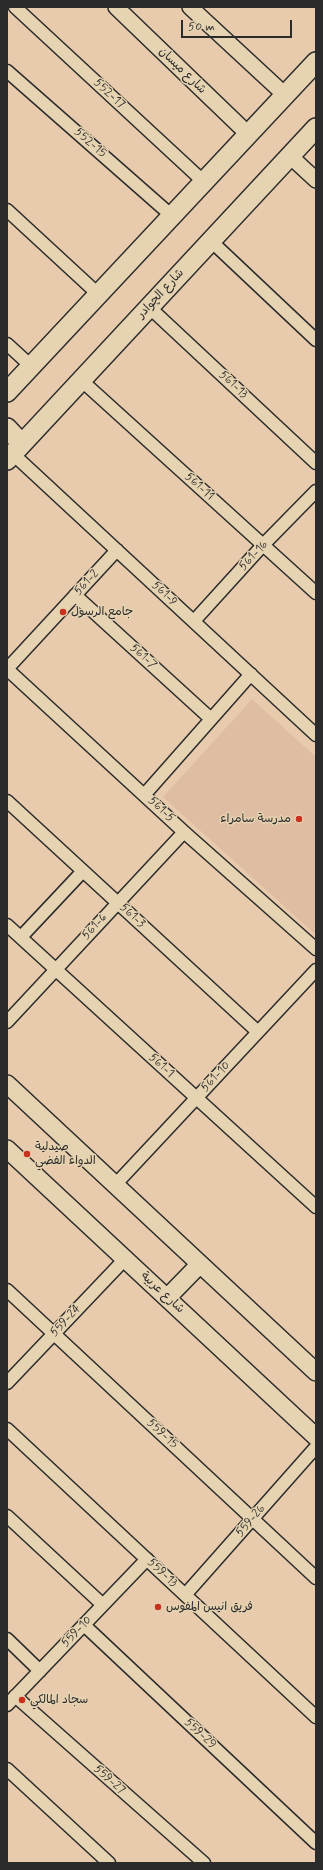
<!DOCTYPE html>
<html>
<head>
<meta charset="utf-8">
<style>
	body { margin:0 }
	#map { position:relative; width:323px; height:1870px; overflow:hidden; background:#e8cbac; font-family:Mynerve,sans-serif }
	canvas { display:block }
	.frame { position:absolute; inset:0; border:8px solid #2b2b2b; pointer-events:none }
	.scale { position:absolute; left:181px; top:20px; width:111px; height:18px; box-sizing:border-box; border:2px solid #2b2b2b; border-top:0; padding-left:5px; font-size:12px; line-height:14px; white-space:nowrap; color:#2b2b2b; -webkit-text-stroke:3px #e6d3b1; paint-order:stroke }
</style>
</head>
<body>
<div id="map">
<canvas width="323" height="1870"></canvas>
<div class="frame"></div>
<div class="scale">50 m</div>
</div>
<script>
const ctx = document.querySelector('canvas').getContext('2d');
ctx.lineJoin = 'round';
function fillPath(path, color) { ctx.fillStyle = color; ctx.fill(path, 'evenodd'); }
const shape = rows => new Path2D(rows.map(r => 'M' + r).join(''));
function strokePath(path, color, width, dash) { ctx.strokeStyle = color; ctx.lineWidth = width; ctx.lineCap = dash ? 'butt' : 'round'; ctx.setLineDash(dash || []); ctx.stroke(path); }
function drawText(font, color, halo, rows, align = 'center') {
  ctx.font = font + ' Mynerve,"Playpen Sans Arabic",sans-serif'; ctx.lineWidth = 3; ctx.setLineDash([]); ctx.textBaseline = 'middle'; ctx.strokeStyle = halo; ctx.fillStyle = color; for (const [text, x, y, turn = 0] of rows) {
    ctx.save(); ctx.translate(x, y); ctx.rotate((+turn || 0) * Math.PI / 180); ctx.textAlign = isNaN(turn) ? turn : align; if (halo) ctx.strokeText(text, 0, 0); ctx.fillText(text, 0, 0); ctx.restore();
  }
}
fillPath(shape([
	[252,699,316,757,316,935,163,797]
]), '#dfbda2');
const minor = shape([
	[15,7,204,182],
	[7,71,172,216],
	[7,210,98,294],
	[211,241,316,340],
	[149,307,316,463],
	[7,344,31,366],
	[81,380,316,593],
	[13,454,316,735],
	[75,595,211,719],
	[194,621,263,545,316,491],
	[7,669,184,832,316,949],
	[7,669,117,550],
	[145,794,251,674],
	[7,801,258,1032],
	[7,925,316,1207],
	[21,937,83,871],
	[7,1022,184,832],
	[115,1185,316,970],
	[7,1290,316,1578],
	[7,1383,125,1259],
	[7,1429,316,1717],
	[7,1516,103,1605],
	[185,1595,316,1447],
	[84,1625,316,1843],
	[7,1639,40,1671],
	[15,1696,204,1863],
	[7,1705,147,1559],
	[7,1769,109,1863]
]);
const tertiary = shape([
	[116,7,248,134],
	[190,7,285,95],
	[290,156,316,180]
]);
const secondary = shape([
	[7,1084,316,1372],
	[7,1149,316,1437],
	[167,1298,200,1264]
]);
const primary = shape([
	[7,392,316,62],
	[7,428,22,444],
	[7,460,316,128]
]);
strokePath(minor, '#2b2b2b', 15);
strokePath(tertiary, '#2b2b2b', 18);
strokePath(secondary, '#2b2b2b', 20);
strokePath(primary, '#2b2b2b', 22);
strokePath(minor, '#e6d3b1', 12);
strokePath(tertiary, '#e6d3b1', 15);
strokePath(secondary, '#e6d3b1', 17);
strokePath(primary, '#e6d3b1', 19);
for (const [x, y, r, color] of [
	[63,612,4,"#c8321e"],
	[299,819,4,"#c8321e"],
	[27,1154,4,"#c8321e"],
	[158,1607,4,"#c8321e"],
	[22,1700,4,"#c8321e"]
]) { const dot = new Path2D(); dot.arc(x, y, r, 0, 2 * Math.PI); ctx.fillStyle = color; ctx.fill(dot); strokePath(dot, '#e6d3b1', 1.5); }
drawText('12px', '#2b2b2b', '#e6d3b1', [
	["شارع ميسان",182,71,44],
	["552-17",109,94,43],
	["552-15",90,143,41],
	["شارع الچوادر",161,294,-47],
	["561-13",233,385,43],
	["561-11",199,487,42],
	["561-16",254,556,-47],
	["561-2",87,583,-47],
	["561-9",164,594,43],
	["561-7",143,657,42],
	["561-5",161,810,44],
	["561-3",132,916,43],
	["561-6",95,927,-47],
	["561-1",161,1066,42],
	["561-10",216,1077,-47],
	["شارع عربية",162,1293,43],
	["559-24",66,1321,-47],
	["559-15",162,1434,43],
	["559-26",251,1521,-49],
	["559-13",162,1573,43],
	["559-10",77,1632,-46],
	["559-29",200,1734,43],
	["559-27",109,1780,42]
]);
drawText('12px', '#2b2b2b', '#e6d3b1', [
	["جامع الرسول",71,612],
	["مدرسة سامراء",291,819,"right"],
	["صيدلية",35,1147],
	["الدواء الفضي",35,1161],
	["فريق انيس المفوس",166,1607],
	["سجاد المالكي",30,1700]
], 'left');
</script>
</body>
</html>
